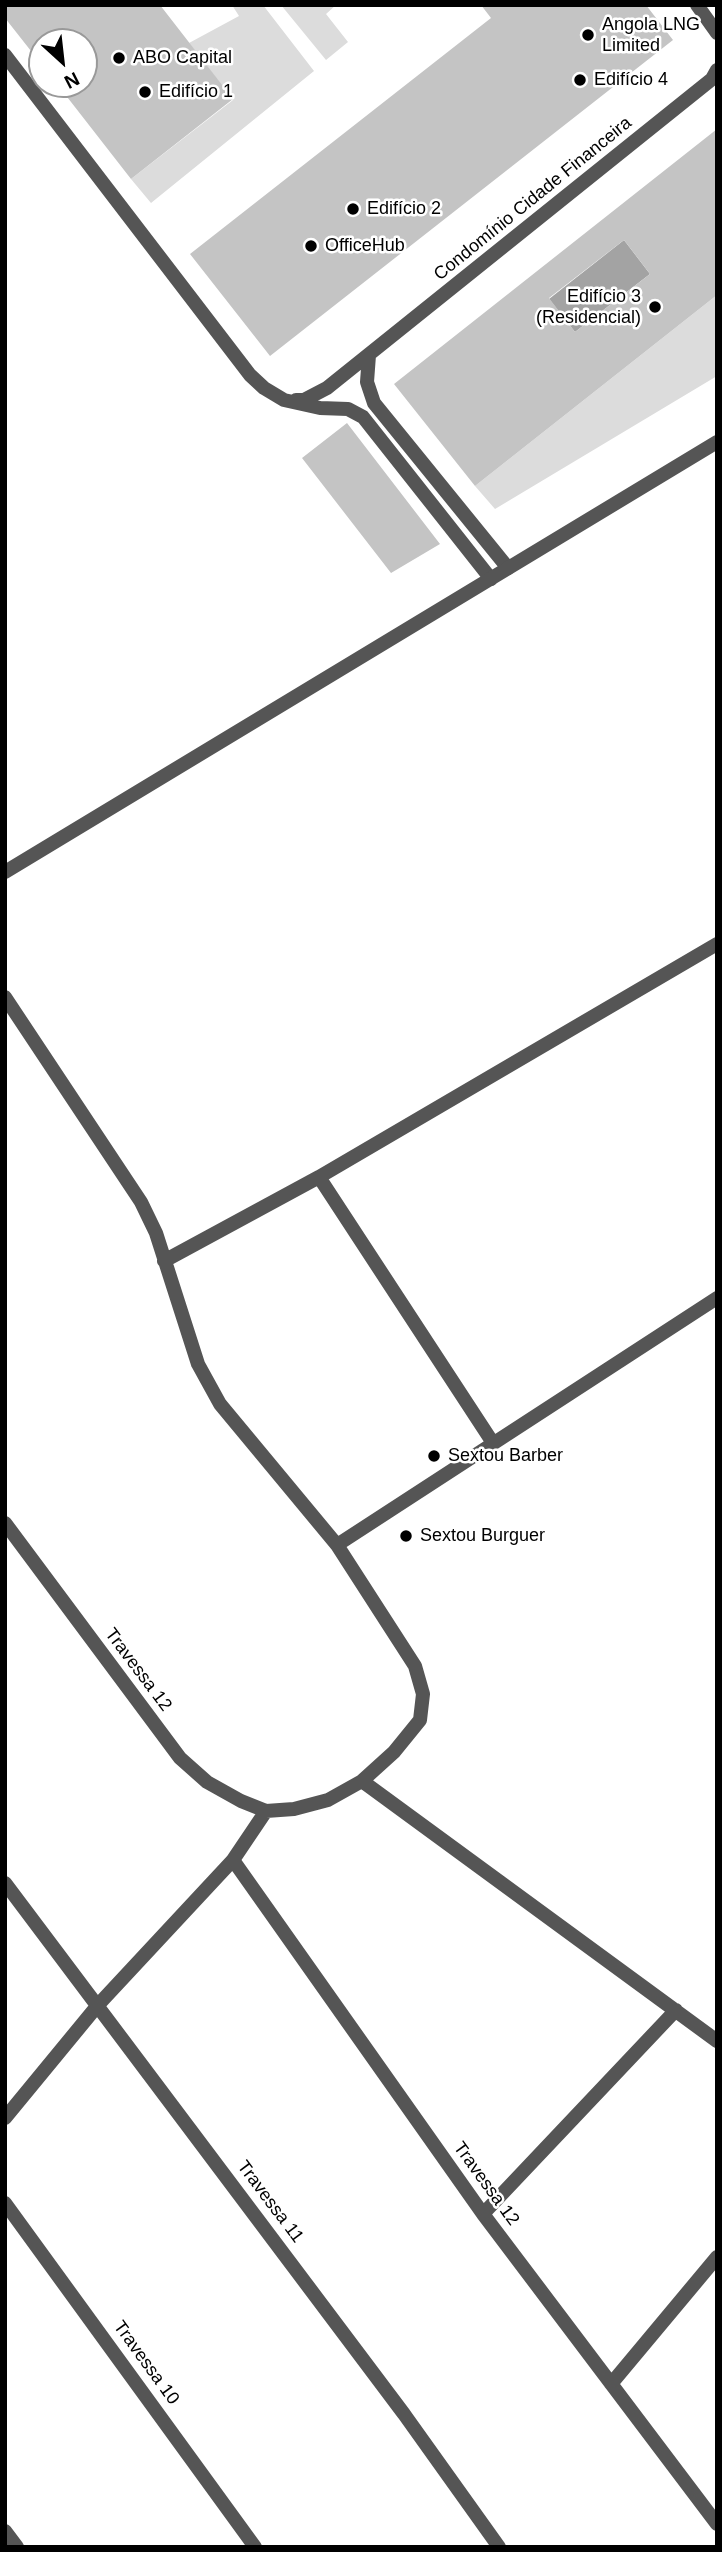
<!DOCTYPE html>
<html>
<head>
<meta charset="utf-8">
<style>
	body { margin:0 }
	#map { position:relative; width:722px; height:2552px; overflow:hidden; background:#fff; font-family:Helvetica,sans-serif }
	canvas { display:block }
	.frame { position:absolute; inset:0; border:7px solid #000; pointer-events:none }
	.north { position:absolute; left:28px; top:28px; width:70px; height:70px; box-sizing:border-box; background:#fff; border:2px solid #999; border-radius:50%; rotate:153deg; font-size:19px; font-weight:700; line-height:28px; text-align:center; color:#000 }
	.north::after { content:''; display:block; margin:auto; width:24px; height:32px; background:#000; clip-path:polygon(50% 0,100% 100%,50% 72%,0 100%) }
</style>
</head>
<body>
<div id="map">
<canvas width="722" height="2552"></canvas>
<div class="frame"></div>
<div class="north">N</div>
</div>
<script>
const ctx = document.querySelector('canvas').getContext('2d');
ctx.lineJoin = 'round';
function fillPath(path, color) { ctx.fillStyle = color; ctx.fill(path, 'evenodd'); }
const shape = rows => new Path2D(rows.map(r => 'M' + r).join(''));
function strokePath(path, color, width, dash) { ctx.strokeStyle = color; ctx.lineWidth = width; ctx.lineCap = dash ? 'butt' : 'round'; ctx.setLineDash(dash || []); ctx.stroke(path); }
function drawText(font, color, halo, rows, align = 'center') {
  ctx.font = font + ' Helvetica,sans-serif'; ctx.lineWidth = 5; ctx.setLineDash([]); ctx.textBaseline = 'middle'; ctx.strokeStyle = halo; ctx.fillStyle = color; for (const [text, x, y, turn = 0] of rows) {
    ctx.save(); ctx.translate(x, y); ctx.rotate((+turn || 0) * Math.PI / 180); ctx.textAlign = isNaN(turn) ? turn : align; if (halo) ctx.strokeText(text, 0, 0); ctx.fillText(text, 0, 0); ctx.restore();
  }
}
fillPath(shape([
	[232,5,263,5,314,71,151,203,131,179,233,100,189,43,239,16],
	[281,5,336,5,326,14,348,42,326,60],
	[717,295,717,376,495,509,475,486]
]), '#dcdcdc');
fillPath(shape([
	[624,240,650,274,575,332,549,299]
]), '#a3a3a3');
fillPath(shape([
	[5,5,160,5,233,99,131,179,57,84,84,84,84,42,42,42,42,65,5,18],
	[481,5,646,5,673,40,270,356,190,254,491,18],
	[717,129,717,295,475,486,394,384],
	[624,240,650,274,575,332,549,298],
	[347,423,440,544,391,573,302,458]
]), '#c4c4c4');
strokePath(shape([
	[697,5,717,33],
	[5,55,250,375,264,388,284,400,320,408,348,409,363,417,491,579],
	[369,355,367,382,374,403,508,568],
	[296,400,304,400,327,388,712,79,717,70]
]), '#555', 14);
strokePath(shape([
	[5,872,717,442],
	[5,997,141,1202,156,1233,198,1364,220,1404,337,1545,415,1666,423,1694,420,1720,394,1752,362,1781],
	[319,1177,493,1443],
	[164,1261,319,1177,717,944],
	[5,1523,180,1758,207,1782,241,1801,266,1811,294,1809,328,1800,362,1781,717,2041],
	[337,1545,717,1298],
	[233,1860,483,2214,717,2524],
	[5,1883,404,2414,499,2547],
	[5,2118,98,2005,233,1860,266,1811],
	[5,2203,255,2547],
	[483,2214,676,2010],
	[611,2384,717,2257],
	[5,2531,17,2547]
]), '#555', 14);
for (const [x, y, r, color] of [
	[588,35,7,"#000"],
	[119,58,7,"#000"],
	[580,80,7,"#000"],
	[145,92,7,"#000"],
	[353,209,7,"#000"],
	[311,246,7,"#000"],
	[655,307,7,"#000"],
	[434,1456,7,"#000"],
	[406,1536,7,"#000"]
]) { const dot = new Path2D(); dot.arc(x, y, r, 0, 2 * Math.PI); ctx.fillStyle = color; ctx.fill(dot); strokePath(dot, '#fff', 2.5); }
drawText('18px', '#000', '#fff', [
	["Angola LNG",602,25],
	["Limited",602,46],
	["ABO Capital",133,58],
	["Edifício 4",594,80],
	["Edifício 1",159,92],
	["Edifício 2",367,209],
	["OfficeHub",325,246],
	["Edifício 3",641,297,"right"],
	["(Residencial)",641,318,"right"],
	["Sextou Barber",448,1456],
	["Sextou Burguer",420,1536]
], 'left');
drawText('18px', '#000', '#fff', [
	["Condomínio Cidade Financeira",533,199,-39],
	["Travessa 12",138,1670,53],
	["Travessa 12",486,2184,54],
	["Travessa 11",270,2202,53],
	["Travessa 10",146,2363,54]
]);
</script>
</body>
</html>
